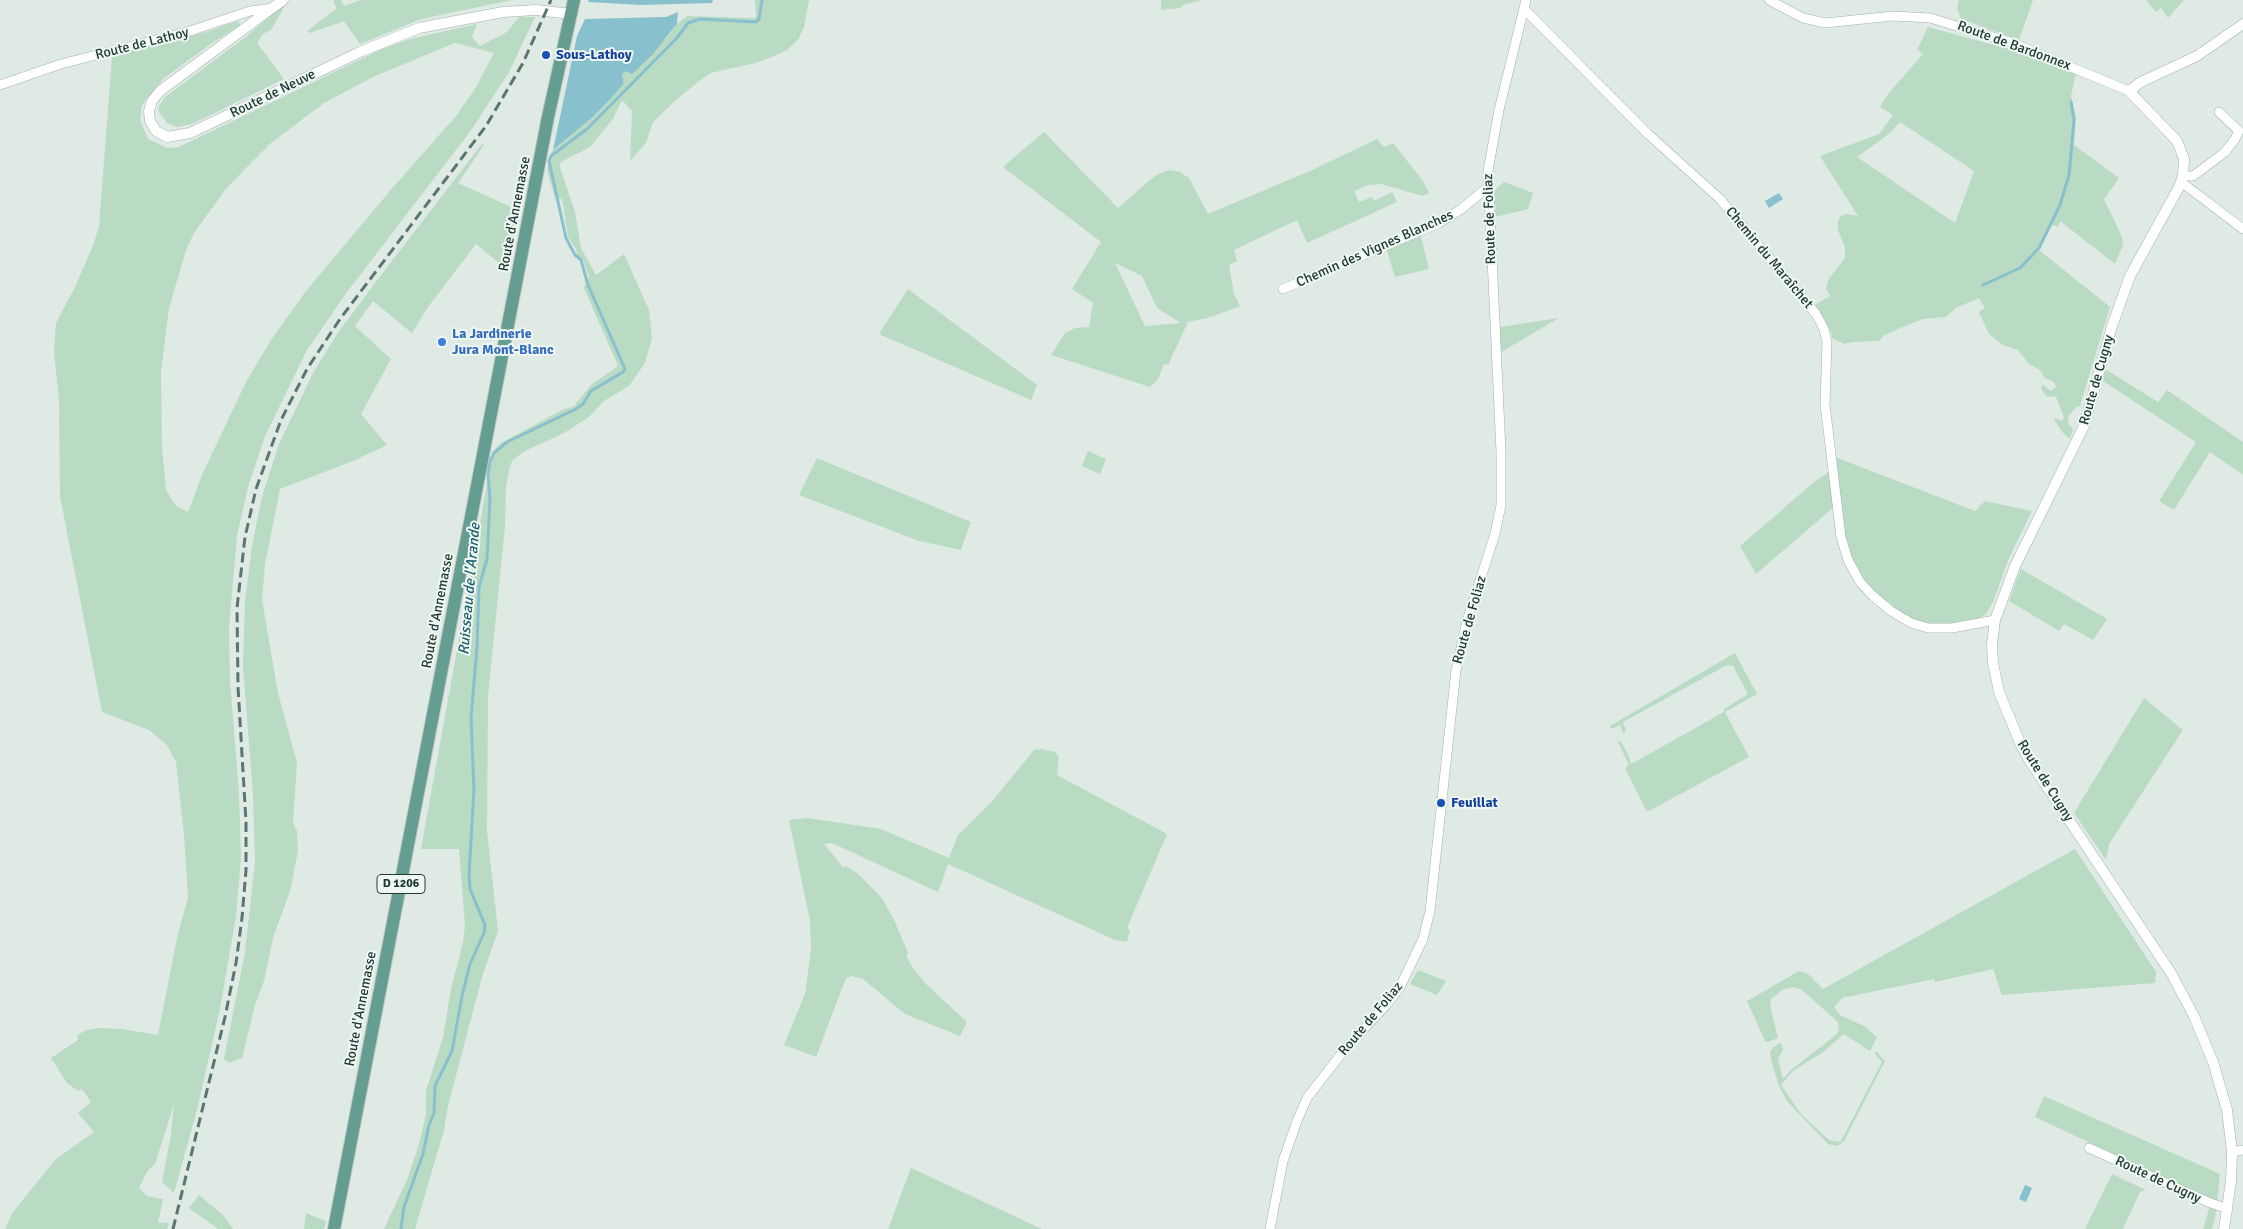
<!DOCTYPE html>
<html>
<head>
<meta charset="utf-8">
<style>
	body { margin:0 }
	canvas { display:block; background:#dfeae5 }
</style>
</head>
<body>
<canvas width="2243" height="1229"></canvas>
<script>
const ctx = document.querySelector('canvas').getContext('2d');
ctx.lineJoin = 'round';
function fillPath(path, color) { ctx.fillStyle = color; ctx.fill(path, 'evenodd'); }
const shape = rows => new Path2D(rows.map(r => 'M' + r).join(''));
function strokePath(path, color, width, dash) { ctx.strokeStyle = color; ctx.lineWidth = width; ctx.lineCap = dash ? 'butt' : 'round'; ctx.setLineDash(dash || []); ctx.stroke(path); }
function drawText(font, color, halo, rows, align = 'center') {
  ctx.font = font + ' Signika,sans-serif'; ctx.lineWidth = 4; ctx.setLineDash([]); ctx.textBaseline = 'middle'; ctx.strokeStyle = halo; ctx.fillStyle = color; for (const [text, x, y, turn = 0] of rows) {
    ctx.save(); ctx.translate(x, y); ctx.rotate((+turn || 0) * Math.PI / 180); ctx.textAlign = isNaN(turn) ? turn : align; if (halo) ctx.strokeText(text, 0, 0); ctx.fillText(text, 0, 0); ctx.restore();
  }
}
fillPath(shape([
	[335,0,341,0,344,6,361,0,512,0,421,19,360,44,344,21,310,33,307,31,337,8,333,2],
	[755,0,809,0,804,27,798,40,787,50,772,57,755,63,711,73,702,79,677,99,653,122,646,143,630,161,632,111,622,100,613,119,590,147,561,162,560,167,575,212,581,248,596,275,624,254,649,310,652,338,645,363,629,386,604,401,589,417,564,433,523,452,512,461,509,470,506,486,505,526,488,696,487,831,498,931,482,977,448,1106,444,1130,415,1229,384,1229,407,1180,419,1144,426,1115,426,1091,443,1037,451,989,463,942,465,926,459,849,421,849,493,451,501,443,562,410,574,406,591,385,618,366,583,286,586,285,585,280,589,278,584,262,577,255,576,249,568,237,562,199,555,198,547,170,549,157,553,150,594,116,616,93,624,83,622,74,668,37,677,24,687,16,756,18],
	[1161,0,1203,0,1182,5,1181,8,1161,10],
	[1959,0,2033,0,2019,40,1961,19,1957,9],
	[2146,0,2184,0,2168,18,2161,8,2156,12],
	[287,2,271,30,263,34,257,43,284,79,192,124,178,127,167,123,159,112,159,106,165,97,247,36],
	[519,17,535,17,509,72,472,129,347,292,307,350,265,436,248,487,237,535,229,628,230,681,239,793,241,858,236,916,220,1009,197,1110,174,1193,162,1182,171,1134,174,1104,155,1164,148,1170,139,1188,147,1196,163,1199,158,1222,169,1223,167,1229,5,1229,13,1212,56,1159,94,1132,78,1113,91,1102,82,1089,78,1091,67,1083,51,1058,78,1040,77,1035,87,1030,100,1028,121,1029,158,1035,177,938,188,897,184,835,176,762,166,744,149,730,102,712,60,496,59,400,54,352,56,323,76,285,94,243,99,226,112,57,117,54,203,33,238,21,240,25,212,43,163,79,142,105,140,120,148,139,167,148,179,147,380,50,410,39,477,24,472,37,480,46,507,32],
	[455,43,494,53,475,89,456,116,395,185,306,291,271,340,246,382,202,475,188,512,176,506,166,490,162,448,161,372,169,308,186,250,194,233,225,190,245,169,271,143,324,103,375,76],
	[1928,27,2016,51,2076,74,2071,96,2076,117,2074,145,2119,178,2104,199,2122,237,2123,245,2115,264,2060,221,2058,227,2051,224,2039,250,2110,307,2080,406,2077,407,2069,415,2068,424,2073,429,2070,439,2062,432,2054,419,2055,418,2062,421,2064,417,2056,397,2046,396,2041,388,2043,385,2051,391,2056,387,2054,382,2045,378,2040,370,2029,364,2018,350,2003,345,1989,334,1979,312,1985,308,1979,298,1956,308,1946,317,1923,319,1900,328,1883,336,1879,341,1852,342,1844,344,1832,338,1831,332,1815,305,1830,296,1826,289,1828,280,1845,258,1845,248,1838,230,1838,221,1841,216,1846,214,1858,216,1820,156,1879,134,1893,115,1880,107,1888,94,1923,54,1917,50],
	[1900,122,1974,171,1955,223,1857,157,1890,133],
	[1044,132,1118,208,1150,180,1158,174,1170,170,1180,172,1189,178,1208,214,1310,171,1377,139,1384,147,1393,143,1423,181,1429,193,1423,196,1381,184,1368,185,1354,191,1359,202,1372,197,1374,201,1392,192,1397,202,1307,243,1297,220,1234,250,1237,261,1229,265,1234,294,1240,306,1211,317,1188,322,1168,365,1164,364,1158,379,1150,387,1051,355,1065,333,1075,328,1089,327,1093,303,1072,289,1101,242,1003,167],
	[1115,263,1142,276,1157,308,1181,323,1145,326],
	[482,144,484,145,458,183,509,206,518,217,511,251,500,264,476,244,428,307,412,333,373,301,355,326,391,359,361,414,387,445,353,461,280,489,265,564,262,600,278,693,297,763,293,822,297,831,298,851,290,891,273,938,264,981,255,1005,242,1058,229,1063,224,1059,245,952,255,862,253,795,243,666,245,601,252,546,262,497,279,444,313,373,337,334,375,283],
	[1504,182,1533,193,1528,209,1495,217,1493,192],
	[1420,233,1429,269,1395,277,1386,248],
	[908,289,1037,385,1031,400,879,334],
	[1559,318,1501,352,1500,327],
	[2105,369,2158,402,2167,390,2243,442,2243,475,2210,452,2174,510,2159,501,2196,442,2103,381],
	[1088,451,1106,459,1100,474,1082,466],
	[1835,457,1975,511,1985,501,2032,511,2009,558,1993,602,1986,614,1976,620,1938,626,1917,622,1889,605,1862,579,1852,562,1846,541],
	[817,458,971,522,961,550,919,541,799,495],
	[1829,472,1834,507,1756,574,1740,546,1813,483],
	[2021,569,2107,619,2093,640,2064,624,2059,631,2009,601],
	[1735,653,1757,694,1725,712,1749,757,1647,812,1625,768,1629,765,1617,740,1621,742,1629,756,1631,764,1724,712,1724,709,1748,694,1733,666,1727,665,1623,722,1626,731,1623,733,1620,725,1611,729,1610,726],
	[2144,698,2183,730,2109,844,2106,860,2074,813],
	[1041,749,1055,752,1059,757,1057,775,1167,834,1127,928,1130,930,1127,942,1115,940,948,864,938,892,832,843,824,844,843,867,846,866,858,874,882,898,895,922,908,953,906,956,913,968,926,984,967,1022,960,1036,905,1014,863,979,852,976,846,978,816,1057,784,1045,805,994,811,949,810,921,789,820,808,818,881,829,949,858,958,835,994,799,1034,750],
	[2075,849,2156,972,2155,983,2002,995,1993,969,1935,982,1934,979,1842,998,1834,1007,1840,1015,1864,1026,1877,1037,1870,1051,1844,1034,1822,1053,1794,1070,1781,1085,1801,1114,1829,1140,1838,1142,1841,1141,1882,1062,1874,1053,1877,1052,1885,1061,1844,1141,1837,1146,1828,1144,1787,1101,1779,1086,1771,1060,1770,1052,1773,1047,1781,1043,1783,1049,1778,1059,1783,1079,1791,1070,1832,1038,1839,1031,1838,1022,1802,990,1793,987,1782,990,1771,999,1770,1005,1778,1038,1768,1042,1765,1041,1747,1001,1799,971,1808,974,1823,989],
	[1418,970,1446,981,1437,995,1410,984],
	[2044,1096,2220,1174,2217,1202,2035,1117],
	[911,1168,1042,1229,888,1229],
	[2112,1174,2146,1190,2140,1192,2123,1229,2085,1229],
	[199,1195,224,1216,233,1229,218,1229,189,1208],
	[2210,1206,2217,1209,2212,1229,2203,1229],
	[306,1213,326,1221,324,1229,304,1229]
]), '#b9dac3');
fillPath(shape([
	[589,0,713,0,712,3,641,5,588,2],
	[678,12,677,24,652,55,632,74,626,71,622,74,624,83,616,93,594,116,553,150,577,36,585,19,666,17],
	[1779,193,1783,199,1769,208,1765,201],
	[2025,1185,2032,1188,2026,1202,2019,1199]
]), '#89c0cd');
strokePath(shape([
	[1983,285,2020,268,2039,248,2060,205,2069,175,2074,120,2071,102],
	[401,1229,404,1207,423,1154,429,1125,434,1113,435,1086,452,1051,462,996,470,964,484,933,485,925,470,889,469,874,474,790,471,718,477,647,479,587,487,559,490,499,488,474,490,461,494,453,507,442,576,409,583,404,591,391,623,372,625,369,588,285,581,260,575,255,566,238,549,161,551,156,587,129,677,38,688,23,700,19,756,22,759,19,762,0]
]), '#89c0cd', 3);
const minor = shape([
	[1769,0,1803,18,1825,23,1893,16,1930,18,2010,42,2129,91],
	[1524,9,1648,134,1720,199,1816,314,1824,329,1827,342,1825,404,1841,537,1848,560,1860,582,1873,596,1891,611,1911,623,1928,628,1952,628,1995,620],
	[0,85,61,64,187,32,250,11,273,8],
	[2183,176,2193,176,2225,152,2235,139,2239,131,2219,112],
	[2181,182,2243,229],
	[1283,289,1439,223,1460,210,1488,187],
	[2089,1148,2208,1202,2228,1209],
	[2232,1152,2243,1150],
	[1270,1229,1283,1161,1297,1121,1307,1098,1345,1049,1387,1004,1400,987,1423,939,1430,911,1456,670,1467,621,1495,534,1501,505,1501,452,1488,171,1499,110,1526,0]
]);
const tertiary = shape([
	[283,0,160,91,152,101,149,111,150,121,156,131,167,137,190,133,362,51,419,28,503,12,536,10,571,14],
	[2224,1229,2231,1181,2232,1152,2227,1110,2213,1062,2194,1016,2171,973,2031,763,2021,745,1999,692,1993,663,1992,644,1995,620,2015,566,2084,426,2112,326,2130,276,2179,187,2183,176,2184,159,2177,141,2129,91,2141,82,2197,56,2243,24]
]);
const primary = shape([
	[334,1229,548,117,574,0]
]);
strokePath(minor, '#a2b1ac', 10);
strokePath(tertiary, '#a2b1ac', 11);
strokePath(primary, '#bcc4c2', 14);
strokePath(minor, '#fff', 9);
strokePath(tertiary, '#fff', 10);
strokePath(primary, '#669d91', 12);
strokePath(shape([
	[173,1229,225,1017,236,963,242,918,246,870,246,822,238,687,237,608,245,537,256,489,281,420,307,369,340,319,486,126,523,63,551,0]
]), '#5b756f', 3, [10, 5]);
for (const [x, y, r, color] of [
	[546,55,5,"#1a4fb4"],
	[442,342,5,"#3f7fe0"],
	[1441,803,5,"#1a4fb4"]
]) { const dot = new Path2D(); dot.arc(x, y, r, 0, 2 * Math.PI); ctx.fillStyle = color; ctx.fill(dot); strokePath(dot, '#eff7f3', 2); }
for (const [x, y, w] of [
	[401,884,48]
]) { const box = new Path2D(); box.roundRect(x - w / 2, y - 9.5, w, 19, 4); ctx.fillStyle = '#eff7f3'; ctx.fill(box); strokePath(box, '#213933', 1); }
drawText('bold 12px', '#213933', null, [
	["D 1206",401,884]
]);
drawText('14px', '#213933', '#eff7f3', [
	["Route de Lathoy",142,44,-14],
	["Route de Bardonnex",2014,46,20],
	["Route de Neuve",273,94,-26],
	["Route d'Annemasse",515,214,-79],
	["Route de Foliaz",1490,219,-92],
	["Chemin des Vignes Blanches",1375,249,-24],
	["Chemin du Maraîchet",1769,258,50],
	["Route de Cugny",2097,380,-74],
	["Route d'Annemasse",438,611,-79],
	["Route de Foliaz",1470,620,-74],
	["Route de Cugny",2045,781,58],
	["Route d'Annemasse",361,1009,-79],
	["Route de Foliaz",1371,1019,-50],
	["Route de Cugny",2158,1180,25]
]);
drawText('bold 14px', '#164399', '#eff7f3', [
	["Sous-Lathoy",556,55],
	["Feuillat",1451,803]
], 'left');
drawText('bold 14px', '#366cbe', '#eff7f3', [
	["La Jardinerie",452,334],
	["Jura Mont-Blanc",452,350]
], 'left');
drawText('italic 15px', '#1f6171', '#eff7f3', [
	["Ruisseau de l'Arande",470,589,-85]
]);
</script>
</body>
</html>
